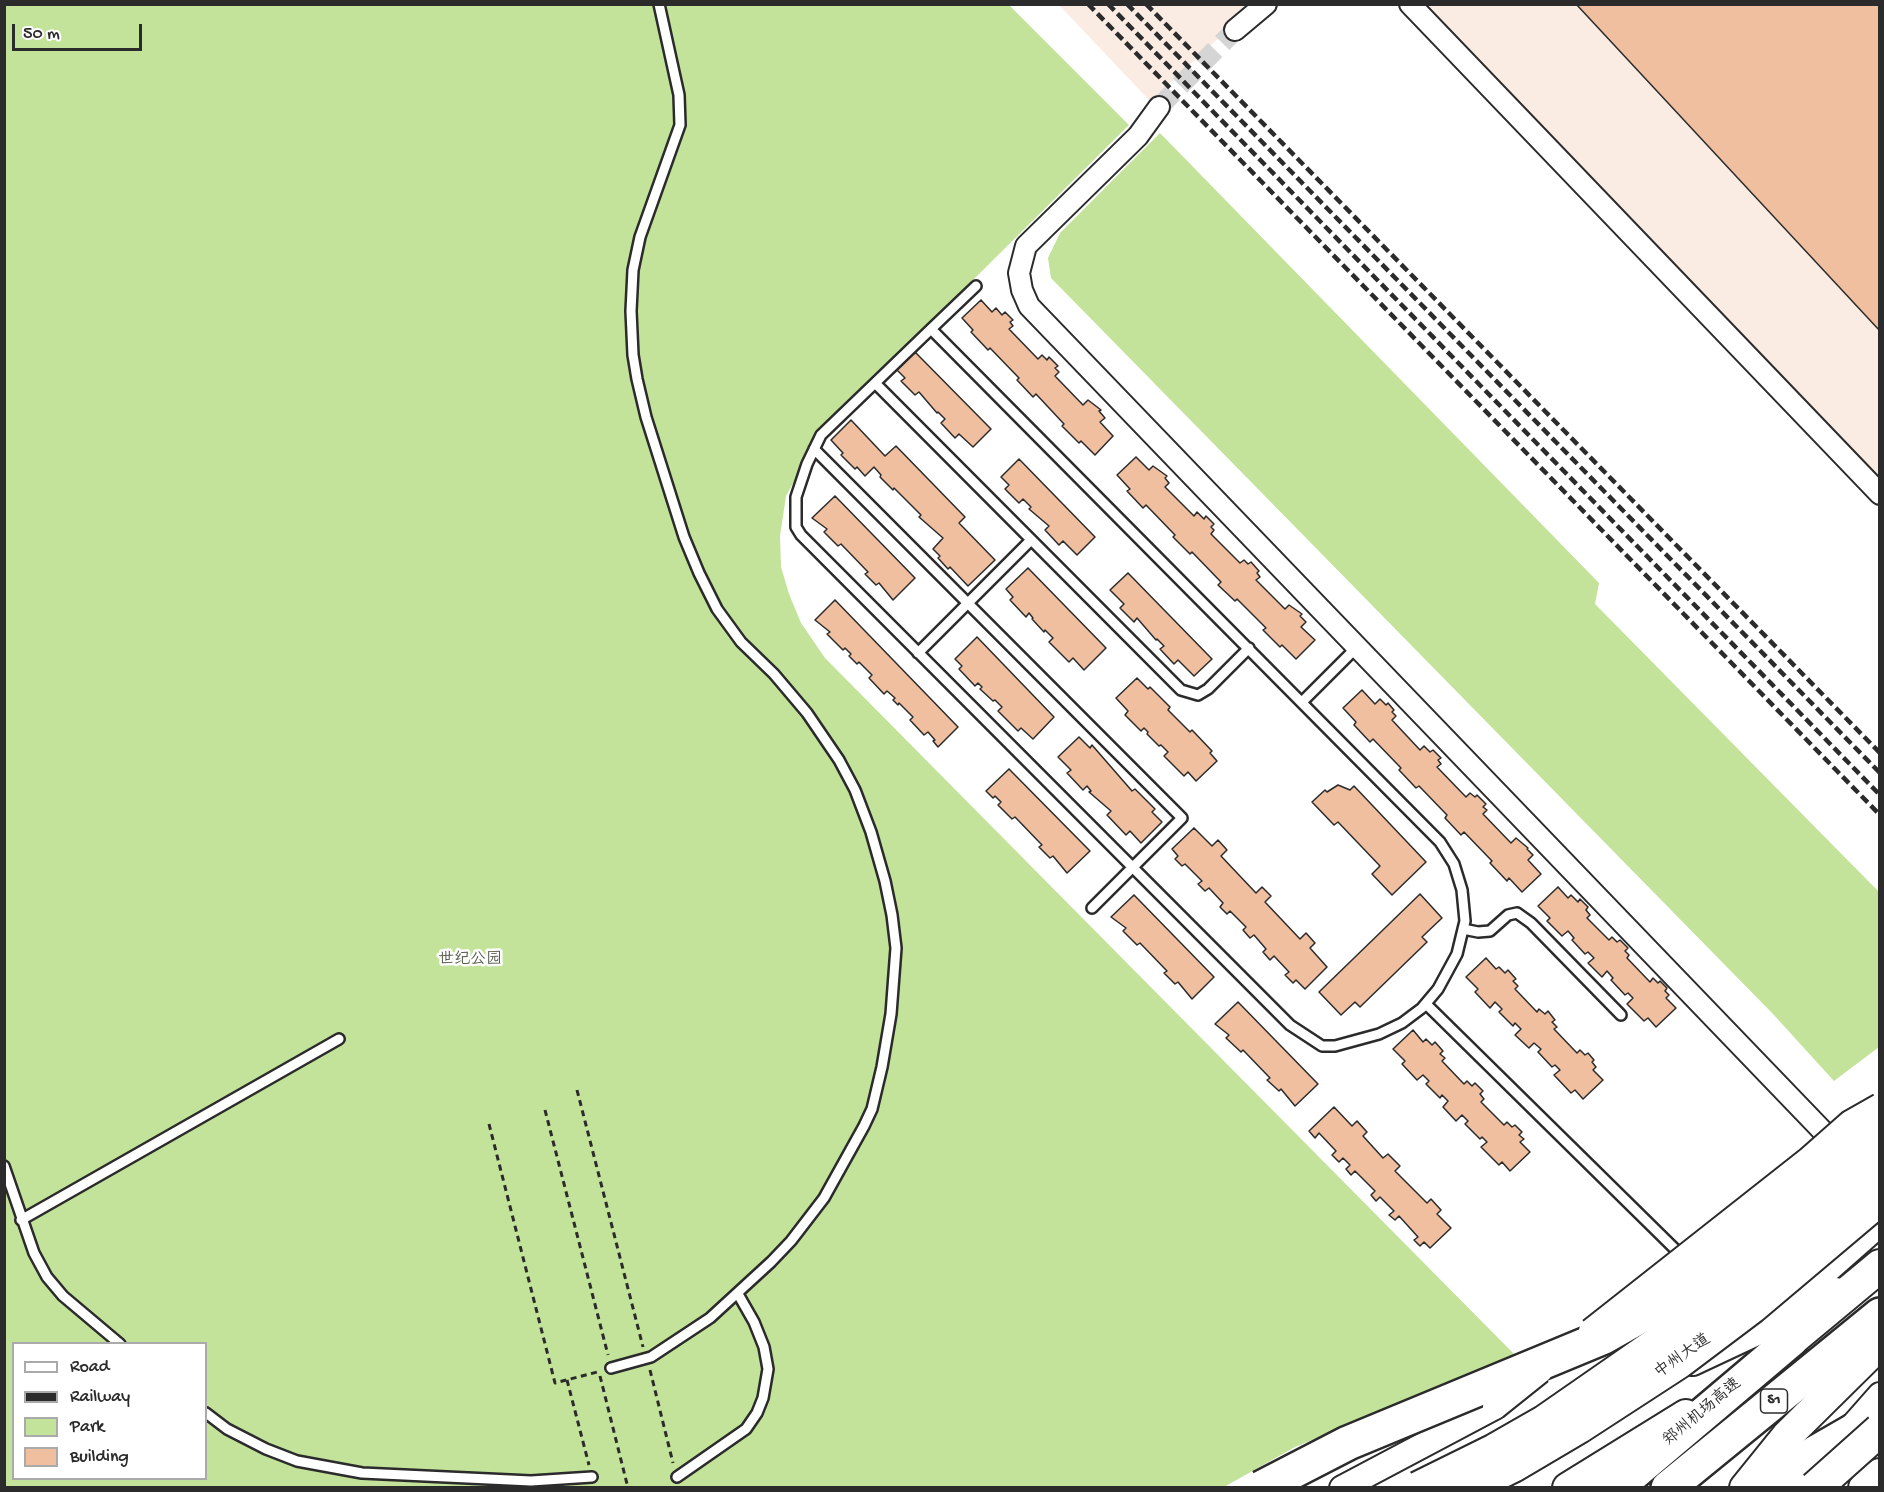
<!DOCTYPE html>
<html>
<head>
<meta charset="utf-8">
<style>
	body { margin:0 }
	#map { position:relative; width:1884px; height:1492px; overflow:hidden; background:#fff; font-family:"Gochi Hand",sans-serif }
	canvas { display:block }
	.frame { position:absolute; inset:0; border:6px solid #2b2b2b; pointer-events:none }
	.legend { position:absolute; left:12px; top:1342px; width:195px; height:138px; box-sizing:border-box; background:#fff; border:2px solid #aaa; margin:0; padding:8px 10px; list-style:none; font-size:18px; color:#2b2b2b }
	.legend li { display:flex; align-items:center; gap:12px; height:30px }
	.legend b { width:30px; border:2px solid #aaa }
	.scale { position:absolute; left:12px; top:24px; width:130px; height:27px; box-sizing:border-box; border:3px solid #2b2b2b; border-top:0; padding-left:8px; font-size:18px; line-height:21px; white-space:nowrap; color:#2b2b2b; -webkit-text-stroke:4px #fff; paint-order:stroke }
</style>
</head>
<body>
<div id="map">
<canvas width="1884" height="1492"></canvas>
<div class="frame"></div>
<ul class="legend">
<li><b style="height:8px;background:#fff"></b>Road</li>
<li><b style="height:8px;background:#2b2b2b"></b>Railway</li>
<li><b style="height:16px;background:#c3e29a"></b>Park</li>
<li><b style="height:16px;background:#f0bfa0"></b>Building</li>
</ul>
<div class="scale">50 m</div>
</div>
<script>
const ctx = document.querySelector('canvas').getContext('2d');
ctx.lineJoin = 'round';
function fillPath(path, color) { ctx.fillStyle = color; ctx.fill(path, 'evenodd'); }
const shape = rows => new Path2D(rows.map(r => 'M' + r).join(''));
function strokePath(path, color, width, dash) { ctx.strokeStyle = color; ctx.lineWidth = width; ctx.lineCap = dash ? 'butt' : 'round'; ctx.setLineDash(dash || []); ctx.stroke(path); }
function drawText(font, color, halo, rows, align = 'center') {
  ctx.font = font + ' "Gochi Hand","LXGW WenKai TC",sans-serif'; ctx.lineWidth = 5; ctx.setLineDash([]); ctx.textBaseline = 'middle'; ctx.strokeStyle = halo; ctx.fillStyle = color; for (const [text, x, y, turn = 0] of rows) {
    ctx.save(); ctx.translate(x, y); ctx.rotate((+turn || 0) * Math.PI / 180); ctx.textAlign = isNaN(turn) ? turn : align; if (halo) ctx.strokeText(text, 0, 0); ctx.fillText(text, 0, 0); ctx.restore();
  }
}
fillPath(shape([
	[1059,5,1255,5,1150,101],
	[1426,5,1879,5,1879,482]
]), '#faece2');
fillPath(shape([
	[5,5,1009,5,1129,125,824,428,786,496,780,536,781,567,789,594,801,623,825,658,1517,1357,1295,1447,1224,1487,5,1488],
	[14,1344,206,1344,206,1478,14,1478],
	[1160,133,1599,583,1595,604,1879,892,1879,1047,1834,1081,1773,1014,1051,278,1048,258,1060,233]
]), '#c3e29a');
const building = shape([
	[1576,4,1880,4,1880,331,1576,4],
	[981,300,992,312,996,308,1002,315,1005,312,1013,320,1010,322,1013,326,1009,329,1038,359,1042,355,1047,360,1049,357,1058,366,1055,368,1059,372,1055,376,1083,405,1088,400,1101,410,1099,411,1105,418,1100,422,1113,436,1095,455,1081,441,1079,443,1062,426,1064,424,1036,394,1033,397,1017,380,1019,378,990,348,988,350,971,332,973,330,962,318,981,300],
	[915,352,991,429,973,447,959,434,955,438,941,423,945,419,938,412,937,413,919,392,915,395,901,381,905,378,897,370,915,352],
	[851,420,885,456,896,446,965,517,959,523,995,560,968,586,950,567,948,569,938,558,940,556,933,549,943,538,919,517,921,515,894,488,893,490,880,477,881,475,874,467,865,476,857,467,855,469,841,455,843,453,831,440,851,420],
	[1136,457,1149,470,1153,466,1167,476,1165,478,1169,483,1165,487,1194,516,1197,512,1204,519,1206,516,1214,524,1211,527,1214,530,1211,534,1240,563,1244,560,1248,564,1251,562,1259,571,1257,573,1260,577,1256,580,1285,609,1289,605,1302,614,1300,616,1306,622,1301,627,1315,640,1296,659,1282,645,1280,647,1263,630,1266,628,1237,599,1235,601,1218,585,1221,582,1192,552,1190,554,1173,537,1175,535,1146,505,1143,508,1127,491,1130,489,1117,475,1136,457],
	[1019,459,1095,537,1077,555,1063,541,1059,545,1045,530,1049,526,1029,509,1031,507,1023,499,1019,503,1005,489,1009,485,1001,477,1019,459],
	[835,496,915,578,893,600,879,583,876,585,865,574,868,572,841,544,838,546,824,532,827,529,812,518,835,496],
	[1028,568,1106,648,1084,670,1073,658,1069,662,1049,642,1053,638,1045,630,1044,632,1032,619,1033,618,1029,613,1026,617,1010,600,1013,597,1006,589,1028,568],
	[1128,573,1212,659,1194,676,1178,660,1174,664,1160,649,1164,646,1157,639,1156,640,1137,618,1134,622,1120,608,1124,604,1110,590,1128,573],
	[835,600,958,727,938,747,933,741,935,740,928,732,924,735,910,720,913,717,899,703,898,705,893,700,895,698,887,691,884,694,869,678,872,675,859,662,857,664,849,656,851,654,845,648,843,650,827,634,830,632,815,620,835,600],
	[977,637,1054,717,1033,739,1021,728,1018,731,998,711,1002,707,995,700,993,701,980,689,982,687,978,683,975,686,959,669,962,666,955,659,977,637],
	[1137,678,1148,689,1150,687,1170,707,1168,710,1190,732,1192,730,1212,751,1210,753,1217,761,1196,781,1188,772,1184,776,1164,756,1168,752,1161,745,1159,746,1147,734,1148,732,1144,728,1141,731,1125,715,1128,711,1116,698,1137,678],
	[1362,690,1375,704,1380,699,1386,705,1388,703,1394,710,1392,712,1396,716,1392,720,1420,750,1424,746,1430,752,1433,750,1441,758,1438,760,1441,764,1437,767,1466,797,1470,793,1475,797,1477,795,1486,804,1483,807,1487,810,1483,814,1511,843,1516,838,1528,848,1527,849,1533,855,1528,860,1541,874,1522,892,1509,878,1507,881,1490,863,1492,861,1464,832,1461,835,1445,818,1447,815,1419,786,1416,788,1399,770,1401,768,1373,739,1370,742,1354,725,1356,722,1343,708,1362,690],
	[1079,737,1090,748,1092,745,1132,791,1135,789,1155,809,1152,812,1162,822,1141,843,1130,831,1126,835,1107,815,1111,811,1089,792,1091,791,1087,786,1083,790,1067,773,1071,770,1058,757,1079,737],
	[1009,769,1090,851,1067,873,1053,856,1050,858,1039,847,1042,845,1015,817,1012,819,998,805,1001,802,995,796,993,798,986,791,1009,769],
	[1338,785,1350,790,1354,786,1426,862,1392,895,1372,874,1380,866,1338,822,1334,825,1312,802,1325,790,1327,792,1338,785],
	[1194,828,1212,846,1218,840,1227,850,1221,856,1256,893,1262,887,1271,896,1265,902,1300,939,1306,933,1315,943,1310,948,1327,967,1305,989,1296,980,1293,983,1285,975,1289,972,1274,956,1270,960,1263,952,1266,949,1254,935,1250,938,1243,930,1246,927,1230,911,1227,914,1220,907,1223,903,1209,888,1205,891,1198,884,1202,881,1185,864,1182,866,1175,859,1178,856,1172,849,1194,828],
	[1558,887,1568,898,1571,895,1578,902,1580,899,1588,907,1586,910,1590,915,1587,918,1609,940,1612,937,1617,942,1620,940,1628,948,1625,951,1629,955,1627,958,1650,982,1653,978,1658,983,1660,981,1667,988,1665,991,1669,995,1666,998,1676,1008,1656,1027,1648,1018,1644,1021,1627,1004,1633,998,1628,993,1625,995,1611,980,1613,978,1607,971,1602,977,1588,963,1594,958,1588,952,1585,954,1572,940,1574,938,1568,931,1562,936,1547,921,1550,918,1538,906,1558,887],
	[1420,894,1442,918,1422,937,1427,942,1360,1007,1355,1002,1341,1015,1319,992,1420,894],
	[1134,895,1214,977,1192,999,1178,982,1175,984,1164,973,1167,971,1140,943,1137,945,1123,931,1126,928,1111,917,1134,895],
	[1486,958,1496,969,1499,967,1505,973,1508,970,1516,979,1513,981,1518,986,1515,989,1537,1012,1539,1009,1545,1014,1548,1011,1555,1020,1552,1022,1557,1027,1554,1029,1577,1053,1580,1050,1585,1055,1588,1053,1594,1060,1592,1062,1596,1067,1593,1070,1603,1080,1583,1099,1575,1090,1571,1093,1554,1075,1560,1070,1555,1065,1552,1067,1538,1052,1541,1049,1534,1043,1529,1048,1515,1035,1521,1029,1515,1023,1513,1026,1499,1012,1502,1009,1495,1002,1490,1008,1475,992,1478,989,1466,977,1486,958],
	[1238,1002,1318,1084,1295,1106,1281,1089,1279,1091,1267,1080,1270,1078,1243,1050,1241,1052,1226,1038,1229,1035,1215,1024,1238,1002],
	[1413,1030,1423,1042,1426,1039,1432,1045,1435,1042,1443,1051,1440,1054,1445,1058,1442,1061,1464,1084,1467,1081,1472,1086,1475,1083,1483,1091,1480,1094,1484,1099,1481,1102,1504,1125,1507,1122,1512,1127,1515,1125,1522,1132,1519,1135,1524,1139,1520,1142,1530,1152,1510,1171,1502,1162,1499,1165,1481,1147,1487,1142,1482,1137,1480,1139,1465,1124,1468,1121,1462,1115,1456,1121,1443,1107,1448,1101,1442,1095,1440,1098,1426,1084,1429,1081,1423,1075,1417,1080,1402,1064,1405,1061,1393,1049,1413,1030],
	[1334,1107,1352,1126,1357,1121,1367,1132,1363,1136,1383,1158,1388,1154,1400,1166,1395,1171,1427,1203,1431,1199,1441,1210,1437,1214,1451,1228,1430,1248,1424,1242,1420,1246,1414,1240,1418,1237,1399,1216,1395,1220,1389,1215,1394,1211,1380,1197,1376,1201,1371,1195,1375,1191,1355,1171,1351,1175,1346,1169,1350,1165,1343,1158,1339,1162,1332,1155,1336,1151,1319,1133,1315,1138,1309,1131,1334,1107]
]);
fillPath(building, '#f0bfa0');
strokePath(building, '#2b2b2b', 1.5);
strokePath(shape([
	[1159,107,1235,30]
]), '#d5d5d5', 20, [20, 10]);
const service = shape([
	[931,329,1440,842,1454,864,1462,890,1465,921,1457,954,1438,989,1422,1008,1402,1023,1379,1034,1335,1046,1322,1046,1290,1025,801,535,796,527,796,497,807,464,821,435,875,383,931,329,976,286],
	[875,383,1181,690,1198,695,1208,689,1249,648],
	[814,449,1182,818,1092,908],
	[918,653,1031,540],
	[1302,702,1357,647],
	[1463,929,1478,932,1490,931,1508,915,1517,913,1531,923,1621,1015],
	[1426,1004,1683,1257],
	[4,1166,34,1253,47,1277,63,1296,120,1344],
	[21,1220,339,1039],
	[611,1368,651,1357,710,1318,771,1262,791,1241,824,1198,864,1126,872,1109,882,1067,891,1014,896,948,892,915,885,881,871,832,855,790,839,760,807,713,774,674,741,642,717,609,699,573,684,537,646,417,637,379,633,355,631,311,633,270,640,237,680,125,679,95,659,4],
	[206,1413,227,1429,266,1449,297,1461,362,1473,531,1481,592,1477],
	[677,1477,746,1429,757,1413,763,1398,768,1369,764,1347,754,1322,738,1294]
]);
const minor = shape([
	[1410,4,1880,494],
	[1235,30,1266,4],
	[1159,107,1138,136,1026,246,1019,273,1022,290,1029,306,1840,1149]
]);
const tertiary = shape([
	[1787,1306,1880,1224],
	[1693,1363,1757,1333,1836,1290],
	[1342,1488,1495,1407],
	[1790,1488,1850,1429,1880,1395]
]);
const secondary = shape([
	[1748,1488,1880,1412]
]);
const primary = shape([
	[1568,1488,1686,1415],
	[1745,1488,1787,1436,1880,1344]
]);
const trunk = shape([
	[1791,1340,1880,1266],
	[1865,1488,1880,1475]
]);
const motorway = shape([
	[1616,1488,1791,1340],
	[1668,1488,1880,1315]
]);
strokePath(service, '#2b2b2b', 14);
strokePath(minor, '#2b2b2b', 24);
strokePath(tertiary, '#2b2b2b', 28);
strokePath(secondary, '#2b2b2b', 32);
strokePath(primary, '#2b2b2b', 34);
strokePath(trunk, '#2b2b2b', 36);
strokePath(motorway, '#2b2b2b', 38);
strokePath(shape([
	[577,1090,643,1347],
	[545,1110,608,1355],
	[489,1124,555,1383,601,1371],
	[650,1370,673,1463],
	[600,1376,628,1488],
	[567,1380,589,1465]
]), '#2b2b2b', 3, [6, 4.5]);
strokePath(service, '#fff', 9);
strokePath(minor, '#fff', 20);
strokePath(tertiary, '#fff', 24);
strokePath(secondary, '#fff', 27);
strokePath(primary, '#fff', 30);
strokePath(trunk, '#fff', 32);
strokePath(motorway, '#fff', 33);
strokePath(shape([
	[1088,4,1880,815],
	[1108,4,1880,795],
	[1127,4,1880,773],
	[1146,4,1880,753]
]), '#2b2b2b', 4.5, [9, 4.5]);
const tertiaryBridge = shape([
	[1591,1331,1808,1160,1850,1123,1880,1106],
	[1495,1407,1540,1371]
]);
const trunkBridge = shape([
	[1418,1488,1495,1450,1544,1422,1652,1347,1726,1292,1787,1242,1880,1160],
	[1468,1488,1513,1466,1579,1427,1679,1362,1752,1307,1880,1199],
	[1815,1488,1880,1430]
]);
const motorwayBridge = shape([
	[1261,1488,1348,1443,1604,1337,1634,1320,1697,1283,1725,1261,1880,1129]
]);
strokePath(tertiaryBridge, '#2b2b2b', 28, []);
strokePath(trunkBridge, '#2b2b2b', 36, []);
strokePath(motorwayBridge, '#2b2b2b', 38, []);
strokePath(tertiaryBridge, '#fff', 24);
strokePath(trunkBridge, '#fff', 32);
strokePath(motorwayBridge, '#fff', 33);
for (const [x, y, w] of [
	[1774,1401,27]
]) { const box = new Path2D(); box.roundRect(x - w / 2, y - 12, w, 24, 4.5); ctx.fillStyle = '#fff'; ctx.fill(box); strokePath(box, '#2b2b2b', 1.5); }
drawText('bold 15px', '#2b2b2b', null, [
	["S1",1774,1401]
]);
drawText('16px', '#515947', '#fff', [
	["世纪公园",470,961]
]);
drawText('16px', '#2b2b2b', '#fff', [
	["中州大道",1683,1357,-35],
	["郑州机场高速",1703,1413,-40]
]);
</script>
</body>
</html>
